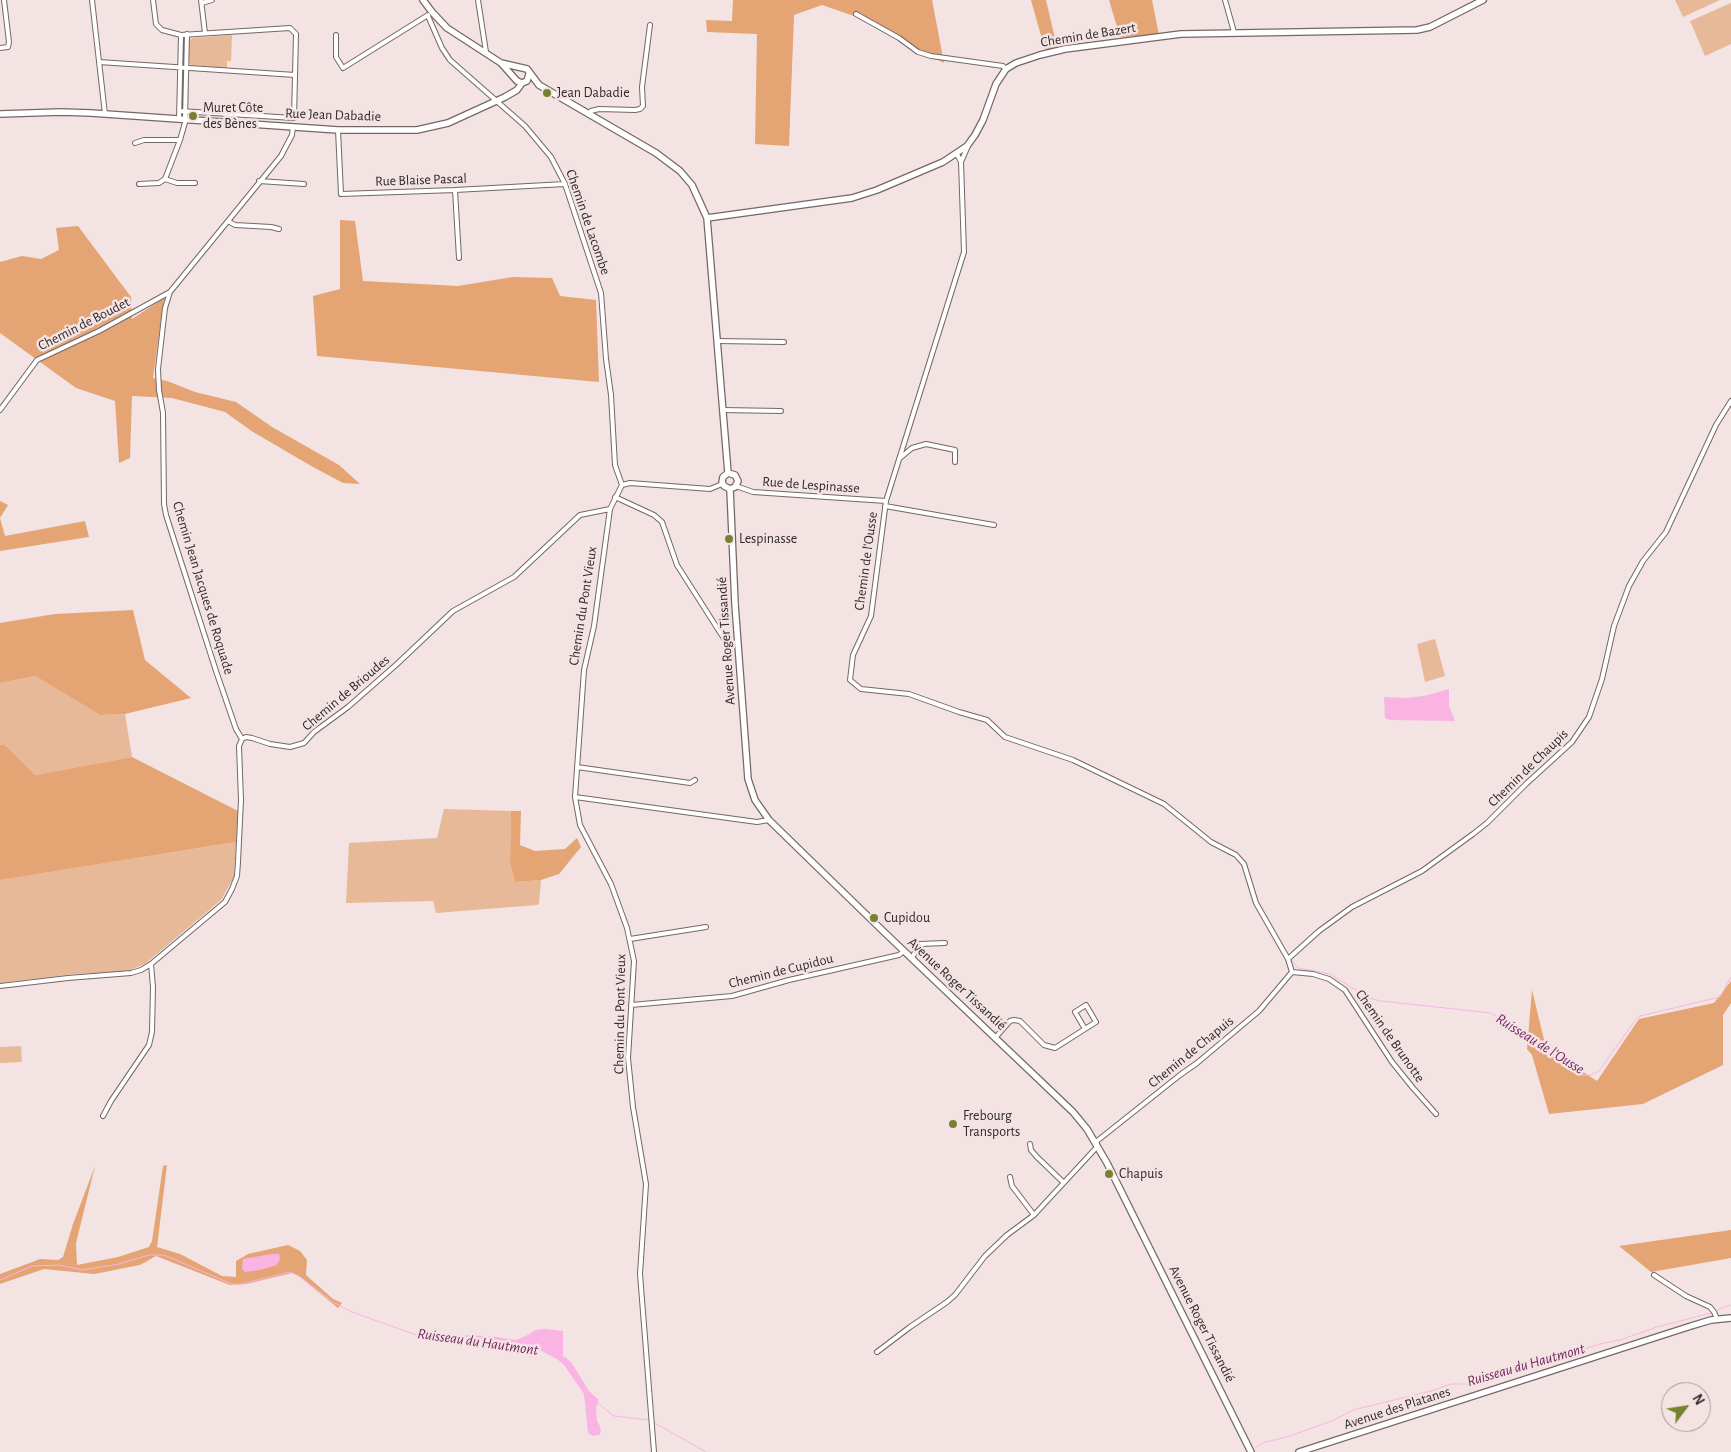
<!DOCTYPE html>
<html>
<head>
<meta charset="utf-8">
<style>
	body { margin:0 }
	#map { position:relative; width:1731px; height:1452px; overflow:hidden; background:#f3e3e3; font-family:"Alegreya Sans",sans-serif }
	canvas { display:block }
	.north { position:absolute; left:1661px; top:1382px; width:50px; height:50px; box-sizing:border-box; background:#f3e3e3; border:1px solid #a59999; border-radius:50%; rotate:59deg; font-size:14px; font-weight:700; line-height:20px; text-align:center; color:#302a2a }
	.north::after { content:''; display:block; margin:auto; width:18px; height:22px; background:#768230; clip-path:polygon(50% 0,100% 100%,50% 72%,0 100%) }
</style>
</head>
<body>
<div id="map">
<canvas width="1731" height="1452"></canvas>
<div class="north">N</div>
</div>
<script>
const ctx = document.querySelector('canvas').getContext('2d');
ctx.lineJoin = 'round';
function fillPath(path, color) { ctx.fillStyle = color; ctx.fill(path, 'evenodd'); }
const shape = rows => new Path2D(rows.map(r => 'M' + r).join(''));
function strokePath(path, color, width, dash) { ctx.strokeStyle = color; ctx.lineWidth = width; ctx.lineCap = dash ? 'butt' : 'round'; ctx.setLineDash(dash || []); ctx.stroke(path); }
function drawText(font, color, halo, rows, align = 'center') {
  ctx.font = font + ' "Alegreya Sans",sans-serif'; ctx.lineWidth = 5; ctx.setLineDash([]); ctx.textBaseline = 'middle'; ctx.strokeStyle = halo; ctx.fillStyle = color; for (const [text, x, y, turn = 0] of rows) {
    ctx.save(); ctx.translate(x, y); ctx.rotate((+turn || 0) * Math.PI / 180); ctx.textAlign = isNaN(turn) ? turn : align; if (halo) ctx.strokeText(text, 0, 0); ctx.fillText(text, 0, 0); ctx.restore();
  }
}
fillPath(shape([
	[1675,0,1720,0,1683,17],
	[1731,3,1731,44,1705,56,1690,21],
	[232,35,231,61,227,61,227,68,192,65,190,64,188,60,189,40,192,38],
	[1435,639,1445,676,1425,682,1417,644],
	[35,676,100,715,125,714,132,757,35,775,4,744,0,745,0,683],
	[444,809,511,811,510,864,515,882,541,880,539,904,537,905,436,913,433,901,346,903,349,843,437,838],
	[236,842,234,877,221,900,145,964,130,970,118,972,75,974,0,983,0,880],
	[21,1046,22,1062,0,1063,0,1047]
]), '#e7b998');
fillPath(shape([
	[733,0,932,0,944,63,857,17,822,5,794,15,789,146,755,144,757,34,707,32,706,20,732,21],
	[1031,0,1046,0,1057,47,1045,50],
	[1109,0,1152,0,1159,35,1120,37],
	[340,220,355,221,363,281,458,286,513,277,552,278,560,296,596,300,599,382,317,356,313,296,340,289],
	[78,226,131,297,132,319,164,298,153,378,167,381,195,392,236,402,272,427,339,465,360,484,343,483,313,467,253,432,225,412,172,398,132,396,130,458,119,463,115,401,76,388,0,333,0,262,22,256,41,259,59,250,56,228],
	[0,501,8,505,0,518,5,536,85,521,89,537,0,551],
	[133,610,145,660,191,698,125,714,100,715,35,676,0,683,0,623,55,614],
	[4,744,35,775,132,757,238,811,236,842,0,880,0,745],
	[511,811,521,811,520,845,535,851,565,849,577,838,581,847,559,874,541,880,515,882,510,864],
	[1731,981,1731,1003,1723,1015,1723,1065,1643,1104,1549,1114,1532,1055,1527,1049,1532,990,1546,1048,1597,1081,1639,1019,1714,1003],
	[167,1165,157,1247,180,1254,222,1276,236,1277,236,1261,248,1254,288,1245,300,1251,307,1260,306,1275,333,1299,342,1303,338,1308,300,1277,292,1273,246,1284,230,1285,156,1256,140,1265,94,1274,44,1269,0,1284,0,1274,40,1259,58,1260,63,1257,73,1224,95,1166,76,1243,77,1265,118,1257,149,1247,152,1241,163,1166],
	[1731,1230,1731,1258,1651,1272,1619,1246]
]), '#e4a473');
fillPath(shape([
	[1449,689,1449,706,1455,721,1390,720,1385,718,1384,697,1406,698,1424,696],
	[271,1254,279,1254,280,1259,277,1265,260,1270,245,1272,242,1269,243,1259],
	[546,1329,563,1331,563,1356,571,1362,589,1391,599,1400,596,1407,597,1421,600,1426,601,1432,599,1435,593,1436,588,1433,584,1394,564,1365,557,1359,542,1351,517,1345,490,1341,429,1338,459,1335,489,1336,516,1340,530,1334,535,1330]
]), '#f9b4e4');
strokePath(shape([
	[1291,959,1298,968,1330,974,1369,998,1381,1001,1491,1013,1582,1075,1591,1075,1599,1071,1636,1019,1640,1016,1720,997,1731,977],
	[0,1280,32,1266,59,1265,82,1270,119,1264,149,1255,164,1255,232,1284,241,1284,290,1272,299,1276,333,1302,352,1312,425,1338,442,1339],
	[1717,1310,1731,1305],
	[596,1402,614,1416,649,1420],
	[653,1422,706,1452],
	[1256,1447,1265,1442,1287,1437,1332,1421,1353,1410,1431,1391,1451,1384,1471,1384,1497,1373,1525,1364,1557,1357,1600,1344,1620,1340,1657,1327,1711,1313]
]), '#f9b4e4', 1);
const street = shape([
	[92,0,105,114],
	[153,0,156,24,162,30,181,35,290,28,296,34,294,118,180,111],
	[201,0,205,33],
	[478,0,486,52],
	[1225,0,1234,32],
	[202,3,212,0],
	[856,14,899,38,918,52,931,56,1003,66,1006,69],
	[428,16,442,48,450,60,525,126,551,157,565,184,601,293,606,359,611,395,615,465,622,485],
	[336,35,336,57,343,68,428,15],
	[0,48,8,47,9,42,4,0],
	[99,62,295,75],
	[589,114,591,111,599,109,635,110,640,109,643,106,642,87,650,25],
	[179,119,181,35],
	[185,119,187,34],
	[338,130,341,194,455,190,565,184],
	[135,143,144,140,180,140],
	[957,154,961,162,964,252,886,501,871,616,853,655,850,680,861,689,909,694,959,712,987,720,1005,737,1073,760,1164,804,1211,842,1236,855,1244,864,1256,903,1288,959,1292,972],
	[961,162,968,146],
	[165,179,177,183,195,183],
	[259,181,304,184],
	[139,184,159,183,165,179,180,140,186,119],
	[455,190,459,258],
	[228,221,235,225,271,227,279,229],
	[717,341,784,342],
	[0,410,37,360,99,331,170,292],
	[722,410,781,411],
	[900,458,912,448,926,444,955,450,955,462],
	[736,486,753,492,886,501],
	[615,497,654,515,662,522,677,565,728,645],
	[885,506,994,525],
	[610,509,594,626,584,670,575,797,580,825,611,884,627,928,634,961,628,1058,633,1107,646,1184,640,1274,654,1452],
	[242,739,236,729,216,671,166,515,164,504,163,413,159,390,158,369,165,308,170,292,281,156,292,135,293,127],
	[577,767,690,783,695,780],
	[575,797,757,822,769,820],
	[630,939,706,927],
	[912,959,917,947,920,944,945,943],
	[1288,959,1319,931,1352,907,1422,871,1473,834,1487,823,1526,784,1572,742,1589,717,1602,679,1614,626,1629,586,1643,561,1666,532,1716,425,1731,401],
	[1292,972,1313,974,1329,979,1345,990,1392,1062,1413,1088,1436,1114],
	[0,986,68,978,131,973,141,970,151,964,225,902,232,889,237,876,238,862,241,800,239,746,242,739,246,737,252,738,270,744,290,747,304,743,314,732,348,707,397,664,453,611,514,577,580,515,610,509,622,485,630,483,710,489,722,484],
	[631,1005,732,996,789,980,899,955,904,951],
	[995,1038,1010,1021,1014,1020,1020,1021,1044,1045,1055,1048,1096,1022,1086,1005,1075,1012,1085,1029],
	[103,1116,111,1101,149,1045,152,1032,153,987,151,964],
	[1030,1144,1031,1150,1037,1157,1063,1182],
	[1010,1177,1012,1186,1034,1215],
	[1654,1275,1686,1296,1710,1307,1714,1312,1717,1319],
	[877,1352,910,1327,947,1302,955,1295,985,1256,1007,1235,1034,1215,1096,1148,1097,1141,1180,1075,1197,1063,1259,1011,1292,972]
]);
const secondary = shape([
	[423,0,432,12,447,28,501,63,517,81,522,83,527,81,529,74],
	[501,63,527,69,539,85,656,153,680,171,692,185,707,218,728,473],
	[0,114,61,112,91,113,338,130,417,130,448,123,505,97,517,90,522,83],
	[707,218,852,198,877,190,943,162,967,146,975,135,983,120,996,84,1006,69,1016,63,1040,55,1065,49,1181,34,1417,30,1430,27,1483,0],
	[728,473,735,475,738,481,735,487,730,489],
	[728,473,723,477,722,482,724,486,730,489],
	[730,489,735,604,747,765,748,779,755,800,769,820,883,931,1073,1112,1087,1129,1107,1163,1251,1452],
	[1299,1452,1691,1326,1711,1320,1731,1318]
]);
strokePath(street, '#756767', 6);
strokePath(secondary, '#756767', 8);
strokePath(street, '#fff', 4);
strokePath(secondary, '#fff', 5.5);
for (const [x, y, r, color] of [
	[547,93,5,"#768230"],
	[193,116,5,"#768230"],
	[729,539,5,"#768230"],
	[874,918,5,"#768230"],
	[953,1124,5,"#768230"],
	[1109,1174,5,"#768230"]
]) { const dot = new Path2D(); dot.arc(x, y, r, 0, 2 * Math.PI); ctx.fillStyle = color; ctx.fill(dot); strokePath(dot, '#f3e3e3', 2); }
drawText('14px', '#302a2a', '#f3e3e3', [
	["Chemin de Bazert",1088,35,-9],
	["Rue Jean Dabadie",333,115,2],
	["Rue Blaise Pascal",421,180,-2],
	["Chemin de Lacombe",588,222,71],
	["Chemin de Boudet",84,324,-27],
	["Rue de Lespinasse",811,485,4],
	["Chemin de l'Ousse",866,561,-82],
	["Chemin Jean Jacques de Roquade",203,588,73],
	["Chemin du Pont Vieux",583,606,-81],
	["Avenue Roger Tissandié",726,641,-94],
	["Chemin de Brioudes",346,693,-40],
	["Chemin de Chaupis",1528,768,-44],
	["Chemin de Cupidou",781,971,-14],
	["Avenue Roger Tissandié",957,984,43],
	["Chemin du Pont Vieux",620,1014,-89],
	["Chemin de Brunotte",1390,1036,55],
	["Chemin de Chapuis",1191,1052,-39],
	["Avenue Roger Tissandié",1202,1324,63],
	["Avenue des Platanes",1397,1408,-18]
]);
drawText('14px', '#302a2a', '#f3e3e3', [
	["Jean Dabadie",557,93],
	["Muret Côte",203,108],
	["des Bènes",203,124],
	["Lespinasse",739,539],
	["Cupidou",884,918],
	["Frebourg",963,1116],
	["Transports",963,1132],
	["Chapuis",1119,1174]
], 'left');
drawText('italic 15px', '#742661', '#f3e3e3', [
	["Ruisseau de l'Ousse",1540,1044,32],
	["Ruisseau du Hautmont",478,1342,8],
	["Ruisseau du Hautmont",1526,1365,-16]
]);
</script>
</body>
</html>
